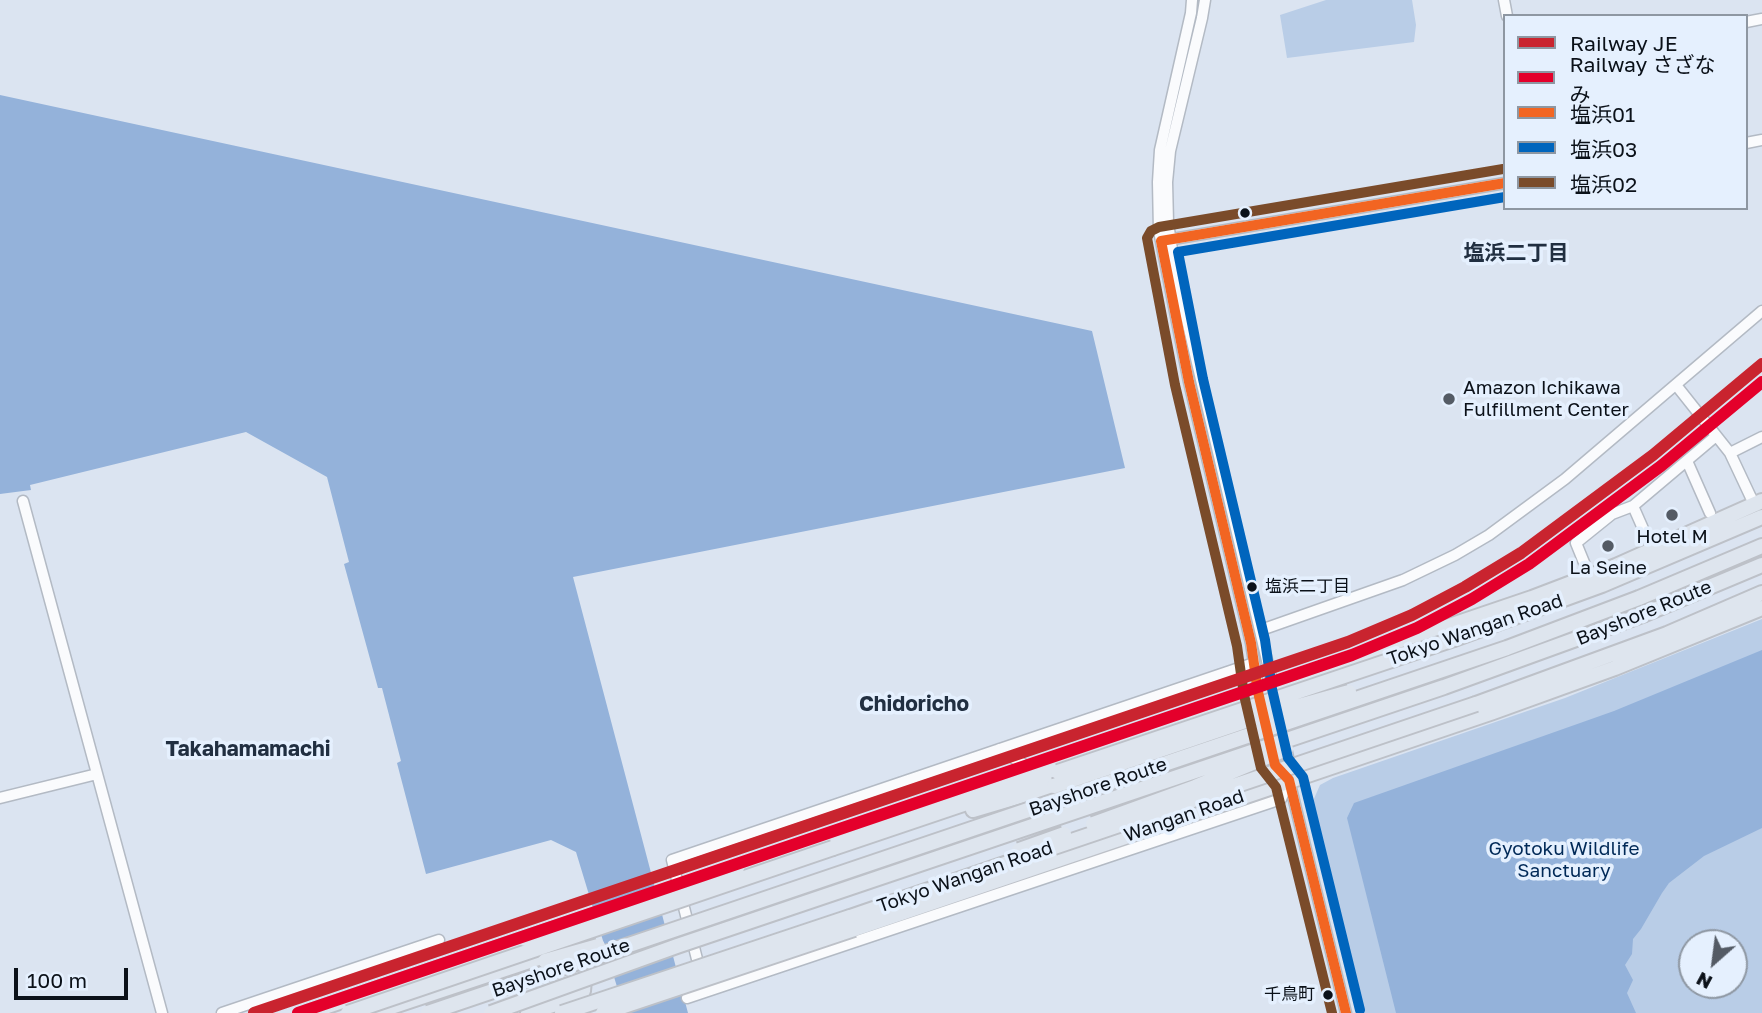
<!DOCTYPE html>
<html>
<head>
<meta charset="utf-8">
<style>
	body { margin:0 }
	#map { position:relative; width:1762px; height:1013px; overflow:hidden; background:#dbe4f1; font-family:"Golos Text","Noto Sans JP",sans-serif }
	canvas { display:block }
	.legend { position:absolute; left:1503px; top:14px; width:245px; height:196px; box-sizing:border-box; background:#e5f0fe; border:2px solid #8e97a2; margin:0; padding:9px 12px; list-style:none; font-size:21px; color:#0b1119 }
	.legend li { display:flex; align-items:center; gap:14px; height:35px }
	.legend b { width:35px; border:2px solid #8e97a2 }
	.north { position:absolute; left:1678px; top:929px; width:70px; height:70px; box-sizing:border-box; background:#e5f0fe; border:2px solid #8e97a2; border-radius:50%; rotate:208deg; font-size:19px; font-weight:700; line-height:28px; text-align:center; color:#0b1119 }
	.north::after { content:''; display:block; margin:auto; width:24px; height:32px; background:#545b65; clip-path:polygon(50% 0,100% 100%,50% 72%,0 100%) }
	.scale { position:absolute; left:14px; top:968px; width:114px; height:32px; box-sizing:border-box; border:4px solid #0b1119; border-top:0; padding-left:9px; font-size:21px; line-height:24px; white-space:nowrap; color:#0b1119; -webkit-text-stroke:5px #e5f0fe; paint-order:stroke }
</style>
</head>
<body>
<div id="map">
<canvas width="1762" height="1013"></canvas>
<ul class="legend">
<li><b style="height:9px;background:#c9242f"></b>Railway JE</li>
<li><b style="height:9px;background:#e4002b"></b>Railway さざなみ</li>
<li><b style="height:9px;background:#f26522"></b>塩浜01</li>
<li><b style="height:9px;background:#0065bd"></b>塩浜03</li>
<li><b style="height:9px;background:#7a4b2a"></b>塩浜02</li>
</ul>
<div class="north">N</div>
<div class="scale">100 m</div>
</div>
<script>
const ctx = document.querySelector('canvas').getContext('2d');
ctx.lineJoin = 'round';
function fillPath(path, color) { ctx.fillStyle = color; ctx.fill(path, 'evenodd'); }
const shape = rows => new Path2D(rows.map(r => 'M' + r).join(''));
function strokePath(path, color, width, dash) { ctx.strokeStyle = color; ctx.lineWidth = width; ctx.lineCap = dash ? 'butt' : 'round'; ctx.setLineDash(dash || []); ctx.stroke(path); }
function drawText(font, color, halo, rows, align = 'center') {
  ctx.font = font + ' "Golos Text","Noto Sans JP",sans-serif'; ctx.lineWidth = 7; ctx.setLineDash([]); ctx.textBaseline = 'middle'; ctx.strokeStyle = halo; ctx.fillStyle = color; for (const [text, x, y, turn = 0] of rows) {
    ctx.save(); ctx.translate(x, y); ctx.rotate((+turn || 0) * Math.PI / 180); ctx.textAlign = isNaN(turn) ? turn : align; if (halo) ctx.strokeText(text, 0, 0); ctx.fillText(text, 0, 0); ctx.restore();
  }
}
fillPath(shape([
	[1326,0,1412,0,1416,25,1414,42,1287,58,1280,15],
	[1762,619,1762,1013,1362,1013,1314,810,1313,801,1320,785,1333,778,1565,698],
	[1692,943,1734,943,1734,985,1692,985]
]), '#b9cde7');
fillPath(shape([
	[0,95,1092,331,1125,468,573,577,688,1013,625,1013,576,852,551,840,426,874,397,763,401,761,382,688,378,688,344,564,349,562,327,477,246,432,30,485,31,490,0,494],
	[1762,650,1762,828,1704,856,1669,883,1662,893,1641,929,1633,939,1632,954,1625,965,1633,980,1627,993,1636,1013,1396,1013,1347,818,1354,803,1614,711]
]), '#94b2da');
const minor = shape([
	[1192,0,1191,13,1160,150,1158,182,1159,231,1189,382,1251,643,1259,694],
	[1205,0,1202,18,1170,151,1167,182,1168,223,1175,269,1274,690],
	[1504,0,1507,16],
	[1746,22,1762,19],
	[1746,143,1762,140],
	[1167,240,1505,183],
	[1676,385,1730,453,1754,504],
	[1730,453,1762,437],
	[1687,461,1710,513],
	[23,501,162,1013],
	[1633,506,1648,540],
	[1585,565,1576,543,1612,514,1633,506,1716,436],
	[1261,630,1403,580,1455,555,1489,535,1565,479,1762,311],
	[999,749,1031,769],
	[1272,750,1275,765,1289,780,1346,1013],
	[0,798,97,774],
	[700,971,672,860,1254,663],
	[687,998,1281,799,1289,780,1289,762,1280,719],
	[222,1013,439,940]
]);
const highway = shape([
	[1639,598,1762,546],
	[1645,614,1762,565],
	[1454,639,1602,585,1762,517],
	[1476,704,1667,634,1762,593],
	[973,810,1054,786],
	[833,848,1058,772],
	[737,868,1532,598,1616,566,1762,501],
	[850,917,1054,847],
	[854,929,1493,712,1615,668,1762,608],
	[307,1013,525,939],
	[373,1013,559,951,571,952,575,956,584,980,583,991,568,1000,528,1013]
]);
strokePath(minor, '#b3bac4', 13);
strokePath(highway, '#bdc1c8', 18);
strokePath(minor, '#fafbfd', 10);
strokePath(highway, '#dee5ee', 14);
const highwayBridge = shape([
	[1058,772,1454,639],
	[1054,786,1245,721,1349,692],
	[1093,824,1195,787,1286,749],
	[1054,847,1476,704],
	[1019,850,1064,834],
	[525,939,737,868],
	[545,961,598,946],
	[348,1013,833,848],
	[428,1013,1507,648,1639,598],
	[491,1013,677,946,1444,687,1645,614],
	[562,1013,850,917],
	[603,1013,854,929]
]);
strokePath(highwayBridge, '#bdc1c8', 18, []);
strokePath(highwayBridge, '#dee5ee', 14);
strokePath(shape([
	[1346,1013,1289,780,1275,765,1258,692,1251,643,1189,382,1161,241,1505,183]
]), '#f26522', 10);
strokePath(shape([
	[1360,1010,1303,777,1288,758,1272,689,1265,640,1203,379,1178,252,1505,197]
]), '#0065bd', 10);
strokePath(shape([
	[1332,1013,1276,787,1261,768,1244,695,1237,646,1175,385,1147,238,1151,231,1159,227,1503,169]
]), '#7a4b2a', 10);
strokePath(shape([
	[254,1013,1348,642,1412,615,1465,587,1521,553,1653,455,1762,364]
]), '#c9242f', 12);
strokePath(shape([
	[298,1013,1352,655,1417,628,1472,599,1529,564,1661,466,1762,382]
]), '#e4002b', 12);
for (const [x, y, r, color] of [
	[1245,213,6,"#0b1119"],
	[1449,399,7,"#545b65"],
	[1672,515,7,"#545b65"],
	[1608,546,7,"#545b65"],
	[1252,587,6,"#0b1119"],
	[1328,995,6,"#0b1119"]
]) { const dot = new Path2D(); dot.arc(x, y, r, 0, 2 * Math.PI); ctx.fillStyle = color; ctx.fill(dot); strokePath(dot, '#e5f0fe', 2.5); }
drawText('17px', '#0b1119', '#e5f0fe', [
	["塩浜二丁目",1265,587],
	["千鳥町",1315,995,"right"]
], 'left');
drawText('19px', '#0b1119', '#e5f0fe', [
	["Amazon Ichikawa",1463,388,"left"],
	["Fulfillment Center",1463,410,"left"],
	["Hotel M",1672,537],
	["La Seine",1608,568]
]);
drawText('19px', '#0b1119', '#e5f0fe', [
	["Bayshore Route",1644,613,-22],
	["Tokyo Wangan Road",1475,630,-19],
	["Bayshore Route",1098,787,-19],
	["Wangan Road",1184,816,-19],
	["Tokyo Wangan Road",965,877,-19],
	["Bayshore Route",561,968,-19]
]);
drawText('19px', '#002957', '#e5f0fe', [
	["Gyotoku Wildlife",1564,849],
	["Sanctuary",1564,871]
]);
drawText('bold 21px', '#212f41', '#e5f0fe', [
	["塩浜二丁目",1516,253],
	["Chidoricho",914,704],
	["Takahamamachi",248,749]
]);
</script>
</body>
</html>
